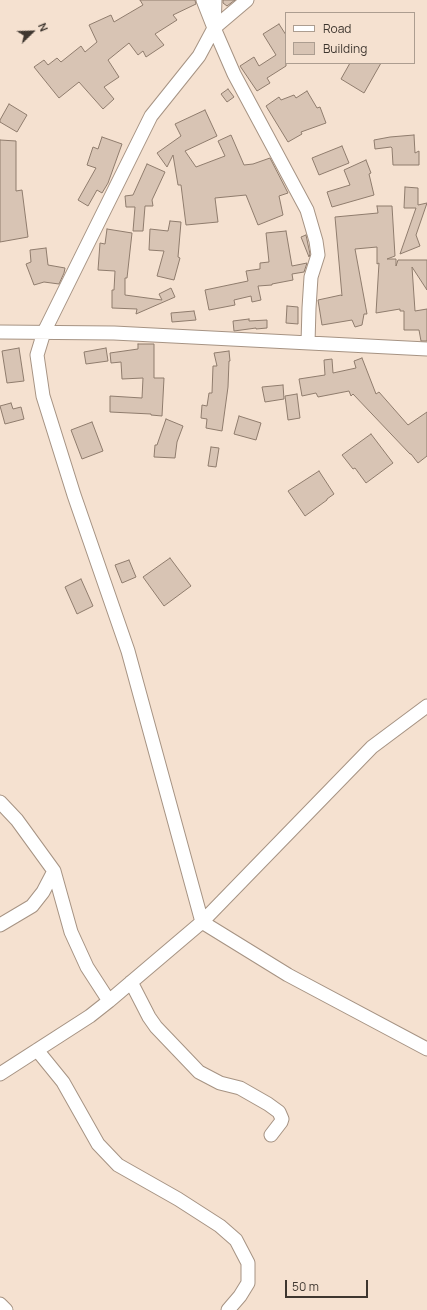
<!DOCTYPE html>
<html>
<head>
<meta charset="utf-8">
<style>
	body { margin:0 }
	#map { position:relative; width:427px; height:1310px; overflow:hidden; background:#f5e1d0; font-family:Manrope,sans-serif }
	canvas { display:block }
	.legend { position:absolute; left:285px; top:12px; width:130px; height:52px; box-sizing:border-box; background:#f5e1d0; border:1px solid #ac9d90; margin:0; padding:5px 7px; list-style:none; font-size:12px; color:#3e362f }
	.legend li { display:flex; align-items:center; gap:8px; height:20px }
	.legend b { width:20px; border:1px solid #ac9d90 }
	.north { position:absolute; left:12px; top:12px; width:40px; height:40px; -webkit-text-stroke:3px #f5e1d0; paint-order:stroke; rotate:67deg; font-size:11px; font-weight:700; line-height:16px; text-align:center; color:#3e362f }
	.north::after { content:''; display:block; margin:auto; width:14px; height:18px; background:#3e362f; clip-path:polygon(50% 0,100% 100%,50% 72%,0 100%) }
	.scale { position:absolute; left:285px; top:1280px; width:83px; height:18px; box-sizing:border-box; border:2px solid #3e362f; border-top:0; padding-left:5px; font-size:12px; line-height:14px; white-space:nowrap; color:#3e362f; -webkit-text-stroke:3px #f5e1d0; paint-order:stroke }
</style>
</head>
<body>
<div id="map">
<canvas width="427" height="1310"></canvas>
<ul class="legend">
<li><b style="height:5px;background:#fff"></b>Road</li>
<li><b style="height:11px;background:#d8c4b4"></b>Building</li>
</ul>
<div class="north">N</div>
<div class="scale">50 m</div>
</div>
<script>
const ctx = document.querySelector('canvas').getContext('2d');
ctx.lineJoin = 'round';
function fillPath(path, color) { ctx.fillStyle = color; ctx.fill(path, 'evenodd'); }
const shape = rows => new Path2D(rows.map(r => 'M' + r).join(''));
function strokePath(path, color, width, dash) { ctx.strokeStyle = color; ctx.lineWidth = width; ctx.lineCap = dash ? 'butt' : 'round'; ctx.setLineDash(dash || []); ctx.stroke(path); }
const building = shape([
	[140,0,195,0,196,4,173,15,177,20,155,34,164,45,146,57,143,51,138,55,129,43,108,60,119,77,104,87,114,99,103,109,79,82,59,98,34,67,44,60,48,65,57,58,61,62,81,46,85,52,97,42,89,25,111,15,114,22,143,5,140,0],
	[223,0,235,0,227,6,223,3,223,0],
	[279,24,286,35,286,66,267,78,270,83,257,91,240,66,254,57,259,66,276,55,263,34,279,24],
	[350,63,381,63,364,93,341,79,350,63],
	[228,89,234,97,227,102,221,94,228,89],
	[307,91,317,108,320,107,326,123,301,132,302,134,288,142,266,106,279,97,281,100,294,95,296,98,307,91],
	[9,104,27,115,17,132,0,122,0,120,9,104],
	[205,110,217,136,185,151,196,167,225,156,218,141,231,135,244,165,253,164,270,158,288,193,279,196,283,215,258,225,246,195,215,198,218,222,186,225,181,185,178,185,173,155,167,167,157,153,181,136,175,124,205,110],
	[414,135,415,153,419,151,419,165,393,165,392,148,391,147,375,149,374,140,390,137,414,135],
	[102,137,122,144,108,183,102,193,97,190,88,206,78,200,96,168,87,165,93,147,98,149,102,137],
	[0,140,16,141,16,191,22,190,28,237,0,242,0,140],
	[342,146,349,163,319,175,312,158,342,146],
	[366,160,371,173,369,174,374,195,332,207,327,192,350,185,344,170,366,160],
	[147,164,165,172,152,200,153,206,145,206,143,231,133,231,135,207,126,207,125,196,133,195,147,164],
	[405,187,418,188,418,205,427,203,416,235,420,246,400,254,416,208,404,208,405,187],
	[377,206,392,206,395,256,387,259,396,259,396,266,398,260,427,260,427,290,412,267,415,311,427,309,427,341,421,341,419,330,404,330,404,311,400,311,400,309,376,313,379,263,377,264,377,247,355,249,367,314,364,314,362,325,355,327,352,320,322,325,318,300,341,295,342,296,335,217,378,213,377,206],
	[170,221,181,222,178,257,180,258,174,280,157,276,164,251,149,250,150,229,168,231,170,221],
	[107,229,132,233,127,278,125,278,125,295,162,300,159,294,171,288,175,297,136,314,137,309,112,308,112,290,114,290,115,271,98,270,100,243,105,244,107,229],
	[286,231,292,266,307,263,304,272,292,274,293,280,272,284,272,285,258,286,261,300,252,302,251,296,234,300,235,305,209,310,205,290,248,281,246,271,260,269,260,263,269,262,266,233,286,231],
	[306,235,310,254,309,257,301,237,306,235],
	[46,248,48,265,65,268,64,273,59,284,44,282,34,285,26,264,31,262,30,250,46,248],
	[287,306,298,307,298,324,286,323,287,306],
	[194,311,196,320,172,322,171,313,194,311],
	[249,319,249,321,267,320,267,328,256,329,256,328,234,331,233,321,249,319],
	[138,344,154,344,154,378,164,378,162,416,151,415,151,414,110,412,110,396,142,398,143,378,122,379,121,362,111,363,110,353,138,349,138,344],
	[19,348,24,381,7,383,2,351,19,348],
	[106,348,108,361,86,364,84,352,106,348],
	[229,351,230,361,229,361,228,387,222,431,206,428,207,419,201,418,202,405,207,406,209,393,212,393,213,366,217,366,214,353,229,351],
	[362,358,376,394,379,392,408,425,427,412,427,456,418,463,411,454,410,454,353,394,351,396,349,391,318,397,316,393,302,396,299,379,325,375,324,360,332,359,333,373,356,368,354,361,362,358],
	[283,385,284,399,265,402,262,387,283,385],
	[297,394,300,418,288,420,285,396,297,394],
	[11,403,13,409,21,407,24,419,5,424,0,406,11,403],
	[239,416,261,423,256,440,234,434,239,416],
	[166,419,183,426,177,442,175,458,154,457,155,445,157,445,166,419],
	[92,422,103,451,82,459,71,430,92,422],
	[371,434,393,463,366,483,355,468,353,469,342,455,371,434],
	[211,447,219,448,216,467,208,466,211,447],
	[319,471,334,494,327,499,327,500,305,516,288,491,319,471],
	[170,558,191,586,164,606,143,577,170,558],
	[129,560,136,577,122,583,115,565,129,560],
	[81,579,93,606,77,614,65,587,81,579]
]);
fillPath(building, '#d8c4b4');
strokePath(building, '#8f7c6d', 1);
const minor = shape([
	[203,0,214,28,234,74,307,210,316,241,318,255,311,277,309,308,308,343],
	[215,0,214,28,199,56,151,116,44,332,37,355,43,396,74,495,128,651,202,922,288,975,427,1049],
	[214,28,247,0],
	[0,332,114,333,427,349],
	[0,802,17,820,54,871,71,932,87,967,109,1001],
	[0,925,32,906,43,892,54,871],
	[131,982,149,1017,156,1027,199,1072,220,1083,240,1088,268,1104,279,1112,282,1119,281,1122,271,1135],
	[37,1050,63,1082,98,1144,118,1165,178,1199,220,1226,236,1240,248,1263,248,1283,240,1296,228,1310],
	[0,1074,90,1016,109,1001,202,922,372,747,427,706],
	[0,1304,6,1310]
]);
strokePath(minor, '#a69383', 15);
strokePath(minor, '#fff', 13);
</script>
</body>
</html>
